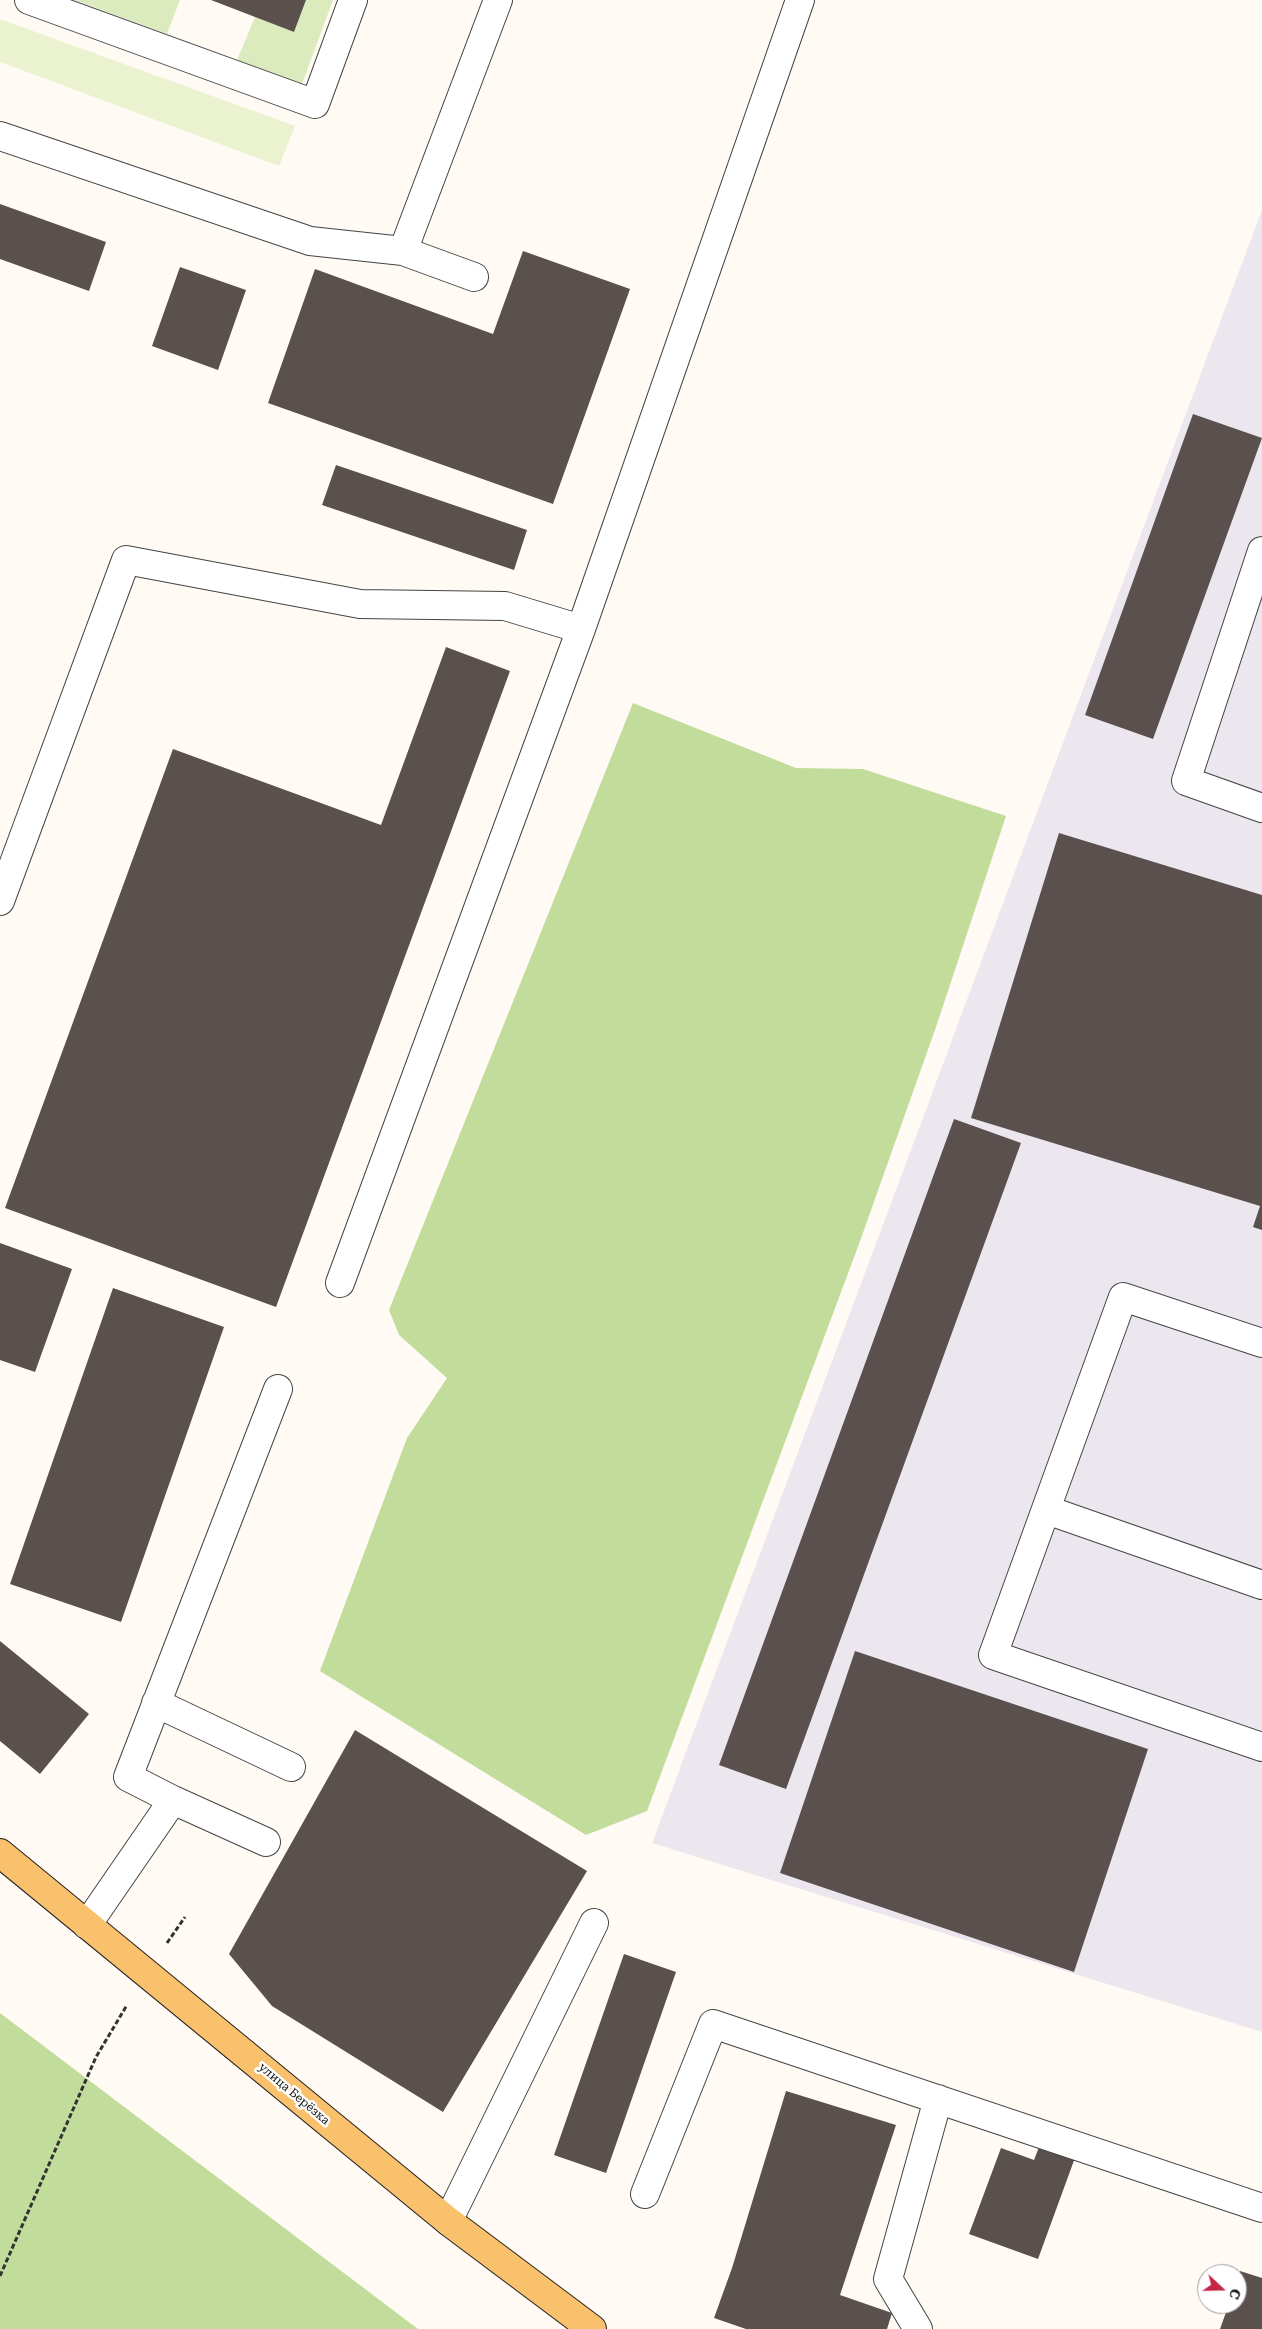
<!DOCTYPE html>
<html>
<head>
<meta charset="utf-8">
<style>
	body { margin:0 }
	#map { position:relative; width:1262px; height:2329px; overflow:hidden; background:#fffbf4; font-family:"Roboto Serif",serif }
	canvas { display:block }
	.north { position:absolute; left:1197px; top:2264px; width:50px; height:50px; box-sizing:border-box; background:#fff; border:1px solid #a0a0a0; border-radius:50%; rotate:111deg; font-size:14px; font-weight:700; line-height:20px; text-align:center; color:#111 }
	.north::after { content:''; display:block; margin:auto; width:18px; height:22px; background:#c32645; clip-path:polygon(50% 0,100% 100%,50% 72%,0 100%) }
</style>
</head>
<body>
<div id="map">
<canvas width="1262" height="2329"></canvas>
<div class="north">С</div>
</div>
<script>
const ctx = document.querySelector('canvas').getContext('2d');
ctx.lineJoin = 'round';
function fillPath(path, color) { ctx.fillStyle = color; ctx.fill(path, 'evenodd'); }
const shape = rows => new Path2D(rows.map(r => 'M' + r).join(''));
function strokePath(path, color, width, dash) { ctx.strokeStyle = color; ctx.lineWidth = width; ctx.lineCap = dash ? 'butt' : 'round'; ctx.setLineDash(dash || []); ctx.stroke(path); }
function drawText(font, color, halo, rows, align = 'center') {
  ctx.font = font + ' "Roboto Serif",serif'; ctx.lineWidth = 5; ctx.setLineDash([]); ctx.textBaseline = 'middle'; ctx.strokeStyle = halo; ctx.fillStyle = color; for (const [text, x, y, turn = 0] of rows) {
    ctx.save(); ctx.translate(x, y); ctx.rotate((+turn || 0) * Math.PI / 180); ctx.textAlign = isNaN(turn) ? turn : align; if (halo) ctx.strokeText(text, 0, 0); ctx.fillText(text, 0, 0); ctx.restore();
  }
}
fillPath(shape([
	[1262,210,1262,2032,652,1843]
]), '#ece6ef');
fillPath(shape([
	[75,0,180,0,167,34],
	[306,0,333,0,302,84,237,60,255,17,294,32]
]), '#dcebbd');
fillPath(shape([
	[633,703,796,768,863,769,1006,816,936,1027,859,1244,647,1811,586,1835,320,1671,407,1438,447,1378,399,1335,389,1310],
	[0,2013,418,2329,0,2329]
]), '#c2dc9c');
fillPath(shape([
	[0,19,295,126,279,166,0,62]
]), '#ebf2cf');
fillPath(shape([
	[211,0,306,0,294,32],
	[0,204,106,242,89,291,0,259],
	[523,251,630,289,553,504,268,403,315,269,493,334],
	[180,267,246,290,218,370,152,346],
	[1193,414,1262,438,1153,739,1085,715],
	[336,465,527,530,514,570,322,505],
	[446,647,510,671,276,1307,5,1208,173,749,381,825],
	[1059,833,1262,895,1262,1230,1253,1227,1260,1206,971,1118],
	[954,1119,1021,1143,786,1789,719,1765],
	[0,1243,72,1269,35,1372,0,1360],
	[113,1288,224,1327,121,1622,10,1584],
	[0,1641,89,1714,40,1774,0,1741],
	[855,1651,1148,1749,1074,1972,780,1873],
	[355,1730,587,1871,443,2112,272,2006,229,1954],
	[624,1954,676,1972,606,2173,554,2155],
	[786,2091,896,2125,840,2295,892,2313,887,2329,746,2329,714,2318,732,2268],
	[1041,2142,1076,2155,1038,2259,969,2234,1001,2148,1034,2160],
	[1240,2271,1262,2278,1262,2329,1220,2329,1229,2304,1237,2304,1237,2281]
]), '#5a504d');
const minor = shape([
	[29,0,315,104,353,0],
	[0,136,310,241,403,251,498,0],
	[403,251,474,277],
	[1262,551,1186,781,1262,808],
	[0,901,126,560,360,604,505,606,581,629],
	[340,1283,581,629,800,0],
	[1262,1343,1123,1297,993,1655,1262,1747],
	[1047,1510,1262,1585],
	[156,1703,291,1767],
	[173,1800,128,1777,278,1389],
	[87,1925,173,1800,266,1842],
	[645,2194,713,2024,1262,2208],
	[448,2221,594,1923],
	[918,2329,888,2279,938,2099]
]);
const major = shape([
	[0,1853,448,2221,592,2329]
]);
strokePath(minor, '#444', 30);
strokePath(major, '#222', 30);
strokePath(shape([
	[167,1943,185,1917],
	[0,2276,96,2057,127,2005]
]), '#333', 3, [5, 2.5]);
strokePath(minor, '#fff', 28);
strokePath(major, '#f9c16b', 28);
drawText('12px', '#111', '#fff', [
	["улица Берёзка",294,2094,40]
]);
</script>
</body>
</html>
